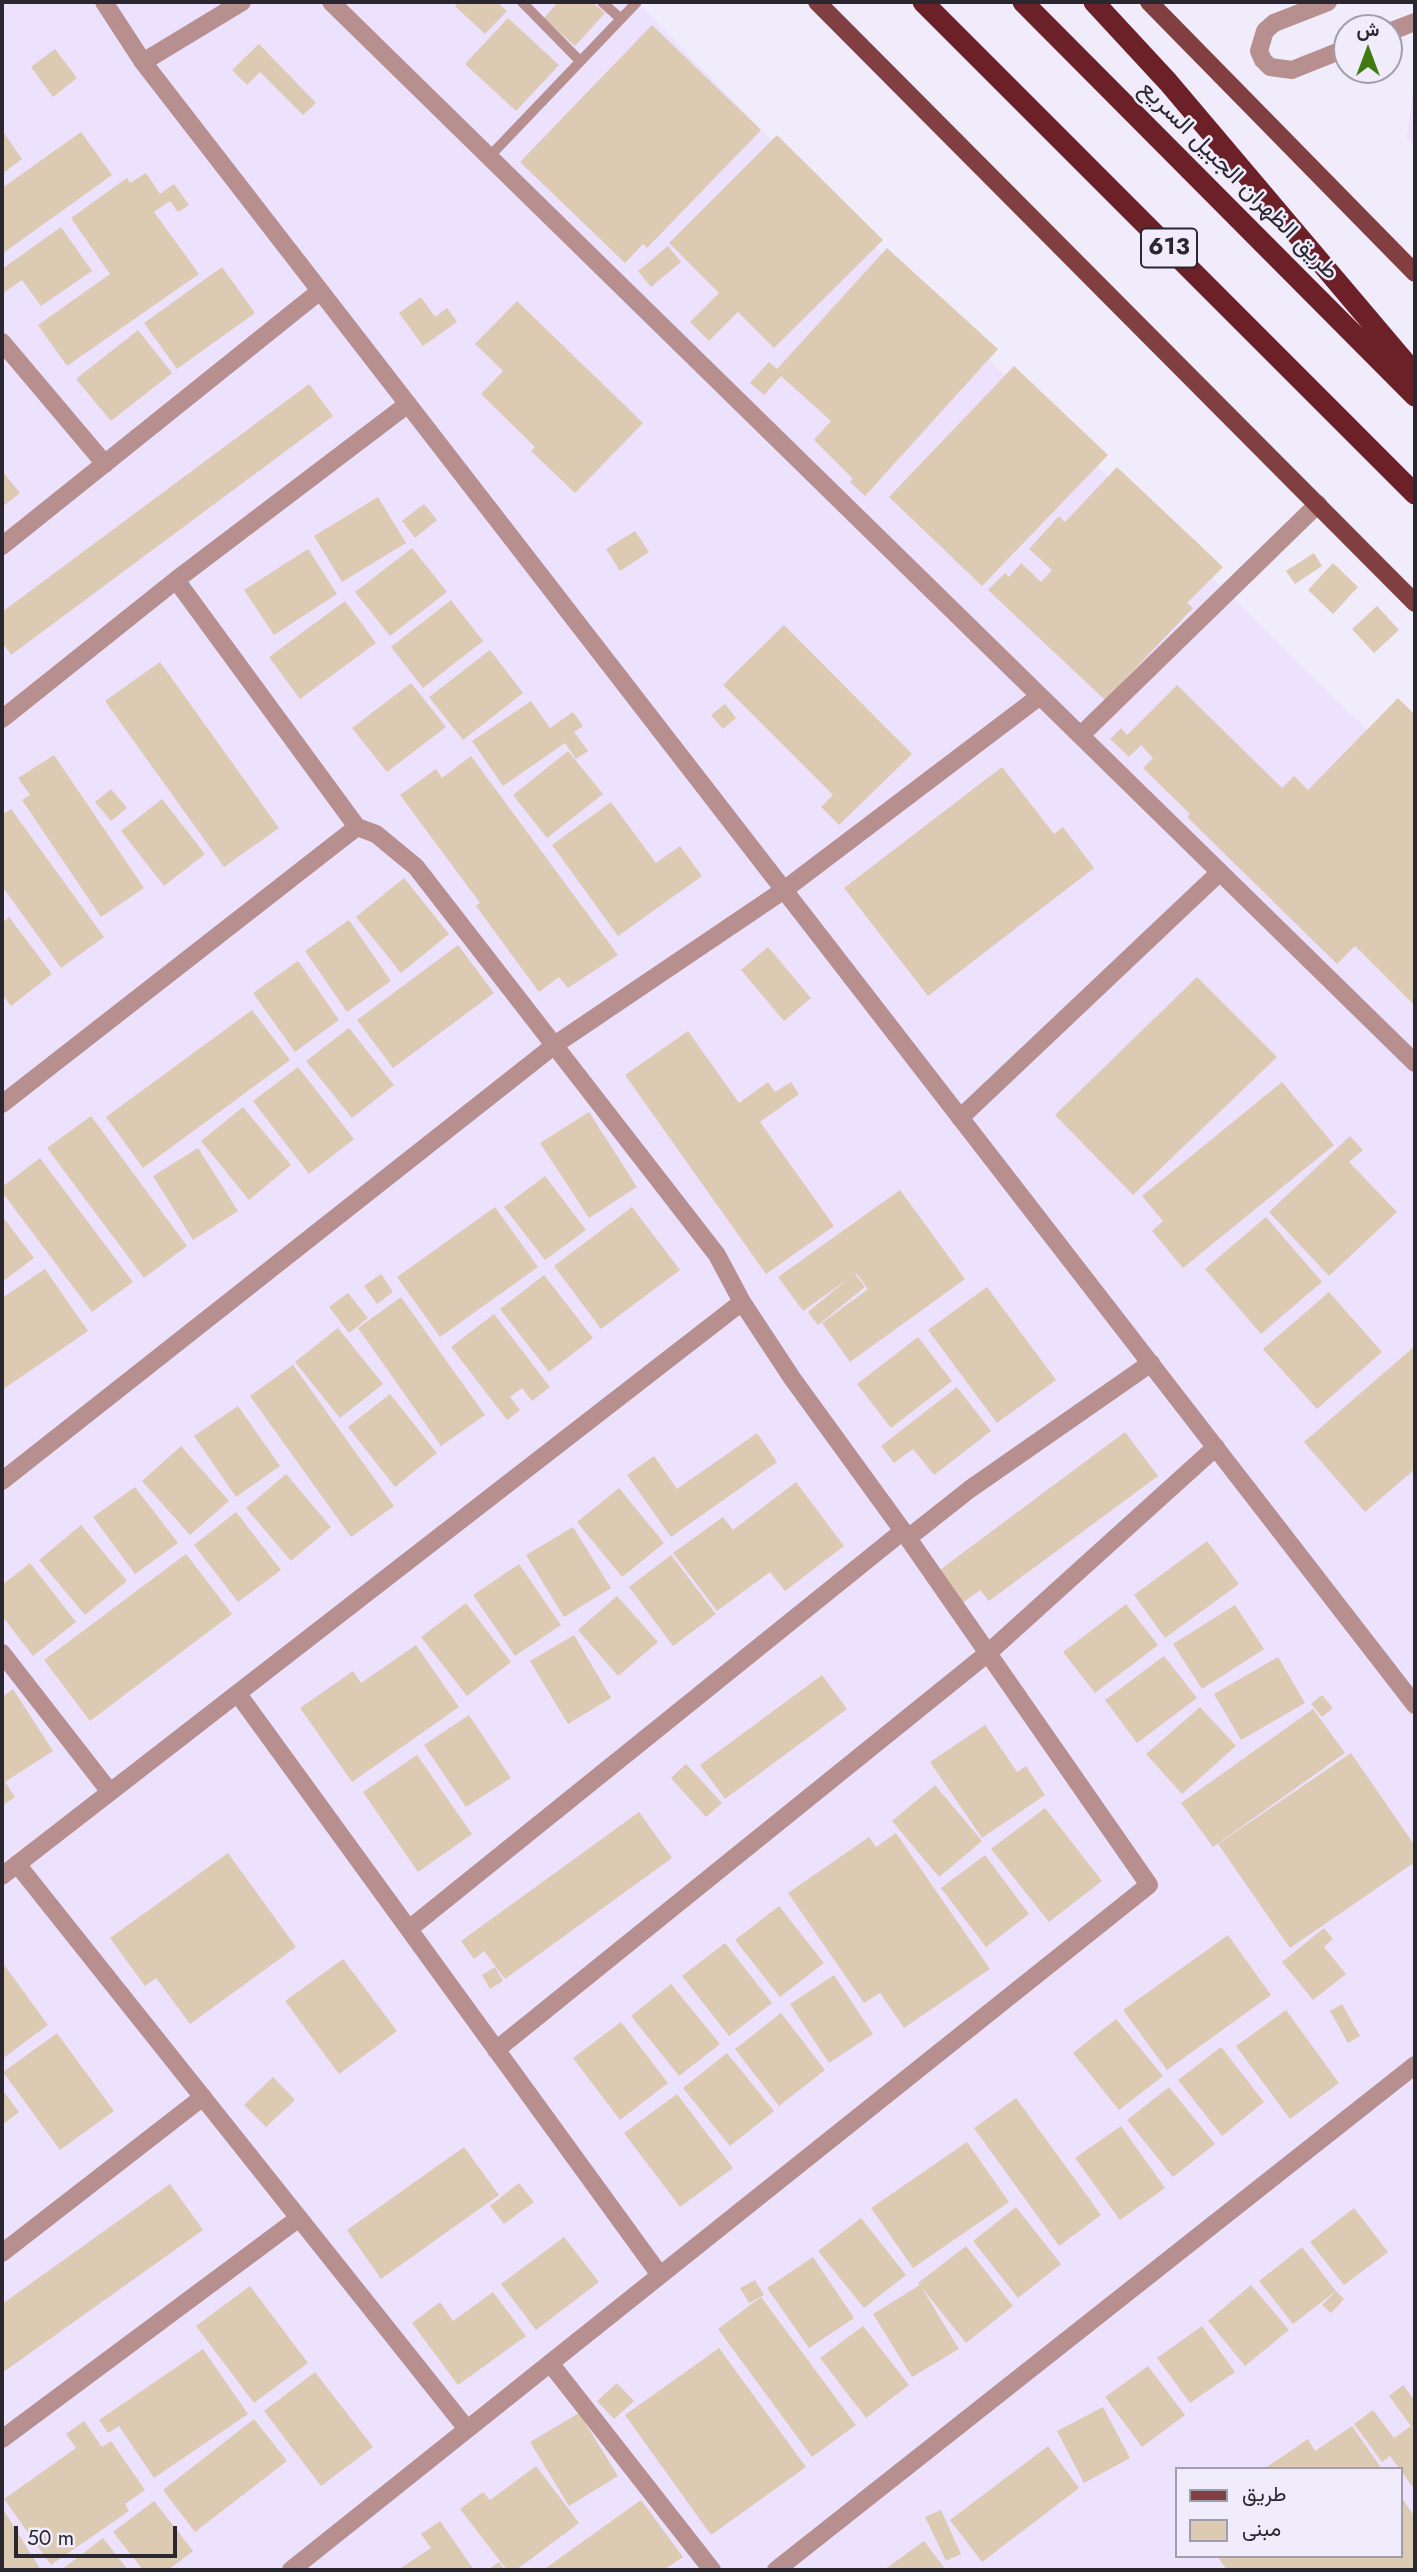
<!DOCTYPE html>
<html>
<head>
<meta charset="utf-8">
<style>
	body { margin:0 }
	#map { position:relative; width:1417px; height:2572px; overflow:hidden; background:#f1ecfc; font-family:Jost,Vazirmatn,sans-serif }
	canvas { display:block }
	.frame { position:absolute; inset:0; border:4px solid #2b2731; pointer-events:none }
	.legend { position:absolute; left:1175px; top:2467px; width:228px; height:91px; box-sizing:border-box; background:#f1ecfc; border:2px solid #a29dab; margin:0; padding:9px 12px; list-style:none; font-size:21px; color:#2b2731 }
	.legend li { display:flex; align-items:center; gap:14px; height:35px }
	.legend b { width:35px; border:2px solid #a29dab }
	.north { position:absolute; left:1333px; top:14px; width:70px; height:70px; box-sizing:border-box; background:#f1ecfc; border:2px solid #a29dab; border-radius:50%; rotate:0deg; font-size:19px; font-weight:700; line-height:28px; text-align:center; color:#2b2731 }
	.north::after { content:''; display:block; margin:auto; width:24px; height:32px; background:#407a10; clip-path:polygon(50% 0,100% 100%,50% 72%,0 100%) }
	.scale { position:absolute; left:14px; top:2526px; width:163px; height:32px; box-sizing:border-box; border:4px solid #2b2731; border-top:0; padding-left:9px; font-size:21px; line-height:24px; white-space:nowrap; color:#2b2731; -webkit-text-stroke:5px #f1ecfc; paint-order:stroke }
</style>
</head>
<body>
<div id="map">
<canvas width="1417" height="2572"></canvas>
<div class="frame"></div>
<ul class="legend">
<li><b style="height:9px;background:#813f42"></b>طريق</li>
<li><b style="height:19px;background:#ddcab3"></b>مبنى</li>
</ul>
<div class="north">ش</div>
<div class="scale">50 m</div>
</div>
<script>
const ctx = document.querySelector('canvas').getContext('2d');
ctx.lineJoin = 'round';
function fillPath(path, color) { ctx.fillStyle = color; ctx.fill(path, 'evenodd'); }
const shape = rows => new Path2D(rows.map(r => 'M' + r).join(''));
function strokePath(path, color, width, dash) { ctx.strokeStyle = color; ctx.lineWidth = width; ctx.lineCap = dash ? 'butt' : 'round'; ctx.setLineDash(dash || []); ctx.stroke(path); }
function drawText(font, color, halo, rows, align = 'center') {
  ctx.font = font + ' Jost,Vazirmatn,sans-serif'; ctx.lineWidth = 5; ctx.setLineDash([]); ctx.textBaseline = 'middle'; ctx.strokeStyle = halo; ctx.fillStyle = color; for (const [text, x, y, turn = 0] of rows) {
    ctx.save(); ctx.translate(x, y); ctx.rotate((+turn || 0) * Math.PI / 180); ctx.textAlign = isNaN(turn) ? turn : align; if (halo) ctx.strokeText(text, 0, 0); ctx.fillText(text, 0, 0); ctx.restore();
  }
}
fillPath(shape([
	[2,2,637,2,916,288,1415,777,1415,2550,1390,2570,2,2570],
	[1177,2469,1401,2469,1401,2556,1177,2556],
	[1415,76,1415,148,1407,137]
]), '#ece2fd');
fillPath(shape([
	[459,2,497,2,507,11,485,34,455,6],
	[558,2,592,2,605,13,575,46,544,18],
	[508,18,559,65,516,111,465,64],
	[652,25,761,130,647,248,643,244,625,263,520,162],
	[259,44,316,103,303,115,260,72,247,85,232,70],
	[55,49,77,78,53,97,31,67],
	[2,130,22,159,2,174],
	[81,132,112,175,2,254,2,188],
	[777,135,883,240,774,348,738,312,709,341,690,322,719,293,669,243],
	[146,173,160,194,174,184,189,205,178,212,170,201,154,212,199,274,67,366,38,325,110,274,71,218,127,178,130,183],
	[61,227,92,271,41,306,22,280,2,294,2,269],
	[668,246,681,262,651,287,638,271],
	[887,248,998,349,865,496,850,482,853,479,814,440,831,421,781,376,764,395,750,383,769,362,777,369],
	[222,267,255,313,177,369,144,323],
	[421,297,435,317,447,308,457,322,423,346,399,313],
	[517,301,643,423,575,493,531,451,535,447,481,394,503,371,475,344],
	[138,330,172,373,111,421,76,379],
	[1014,366,1108,455,982,586,889,497],
	[309,384,333,416,11,655,2,642,2,612],
	[1117,467,1223,567,1187,603,1193,608,1105,700,988,590,1005,573,1009,577,1021,563,1041,582,1052,570,1029,549,1059,516,1065,522],
	[2,471,20,493,2,507],
	[378,497,406,543,342,582,314,536],
	[424,504,437,520,415,538,402,521],
	[635,531,649,552,620,571,606,549],
	[412,548,447,592,390,636,355,592],
	[308,549,337,594,274,635,244,590],
	[1314,553,1322,566,1295,584,1286,571],
	[1333,563,1358,587,1333,614,1308,590],
	[451,600,483,641,423,688,391,647],
	[345,601,376,643,300,699,269,657],
	[1377,606,1399,630,1374,653,1352,629],
	[784,625,912,754,839,825,821,807,833,795,723,685],
	[490,650,523,693,463,740,429,697],
	[160,662,279,828,224,867,105,701],
	[411,683,446,727,387,772,352,728],
	[1177,685,1282,788,1294,776,1308,790,1398,698,1415,715,1415,1006,1355,946,1337,964,1187,817,1190,814,1143,768,1153,758,1141,745,1129,757,1110,739,1121,728,1127,735],
	[531,701,550,728,573,712,583,726,574,732,588,751,576,759,565,743,503,786,472,741],
	[725,704,736,718,723,729,711,715],
	[568,751,603,794,547,838,513,795],
	[54,755,144,888,101,917,22,800,30,795,18,778],
	[471,756,618,955,568,988,559,977,539,992,476,906,480,903,400,795,436,769,442,778],
	[1002,767,1054,834,1063,827,1094,868,928,996,844,888],
	[111,789,127,808,111,821,95,802],
	[162,799,205,854,164,886,121,831],
	[611,802,656,863,680,846,702,876,618,936,552,845],
	[11,809,104,937,61,968,2,886,2,815],
	[404,878,449,934,401,973,356,917],
	[9,917,52,974,11,1006,2,994,2,923],
	[349,920,391,981,347,1012,305,951],
	[458,945,494,993,393,1068,357,1020],
	[768,947,811,998,784,1021,741,970],
	[298,961,339,1020,295,1052,253,993],
	[1197,977,1277,1057,1133,1195,1055,1115],
	[252,1010,290,1060,143,1168,106,1117],
	[349,1028,394,1085,352,1118,306,1061],
	[688,1031,739,1103,768,1082,775,1092,791,1082,799,1094,760,1122,834,1226,766,1274,625,1075],
	[298,1067,354,1139,309,1174,253,1101],
	[1282,1082,1334,1145,1183,1268,1152,1231,1163,1221,1142,1196],
	[243,1107,291,1165,249,1200,201,1141],
	[589,1112,637,1187,589,1218,540,1143],
	[91,1116,187,1246,144,1278,47,1148],
	[1350,1136,1363,1150,1349,1162,1397,1212,1329,1276,1269,1212],
	[198,1148,238,1211,193,1240,153,1176],
	[40,1158,133,1282,92,1312,2,1192,2,1187],
	[545,1176,586,1230,545,1260,504,1207],
	[900,1190,965,1279,850,1362,822,1323,868,1289,856,1273,855,1274,865,1287,818,1325,808,1312,848,1279,803,1311,778,1277],
	[495,1207,538,1267,440,1337,397,1277],
	[632,1207,680,1270,601,1329,554,1266],
	[2,1216,34,1258,2,1282],
	[1266,1217,1322,1282,1261,1334,1205,1269],
	[45,1269,88,1331,2,1390,2,1298],
	[381,1274,393,1292,377,1304,364,1286],
	[544,1275,593,1338,549,1372,500,1309],
	[987,1287,1056,1380,997,1423,928,1330],
	[1329,1292,1382,1352,1317,1409,1263,1349],
	[348,1293,368,1318,349,1333,329,1307],
	[401,1297,485,1415,441,1446,358,1328],
	[494,1314,550,1387,532,1401,522,1388,510,1397,520,1410,507,1420,451,1347],
	[338,1328,383,1384,340,1418,295,1362],
	[918,1337,952,1381,891,1428,857,1384],
	[1415,1346,1415,1469,1365,1512,1304,1442],
	[293,1365,394,1506,351,1537,250,1396],
	[957,1387,991,1431,934,1475,913,1449,894,1463,881,1446],
	[390,1394,437,1453,395,1487,348,1427],
	[238,1406,280,1466,236,1497,194,1436],
	[1125,1432,1158,1476,989,1601,980,1590,961,1604,937,1572],
	[757,1433,777,1462,671,1537,627,1475,654,1456,677,1489],
	[181,1446,229,1501,190,1535,142,1481],
	[286,1474,331,1527,291,1561,246,1508],
	[796,1482,844,1546,785,1591,770,1572,717,1611,673,1553,723,1517,733,1530],
	[135,1487,178,1543,135,1574,93,1517],
	[619,1488,664,1543,622,1577,577,1522],
	[236,1512,281,1570,238,1602,194,1545],
	[81,1525,127,1581,85,1615,39,1560],
	[573,1527,611,1588,564,1617,526,1555],
	[1207,1541,1239,1584,1165,1638,1134,1595],
	[186,1554,232,1614,90,1721,44,1660],
	[671,1555,716,1614,673,1646,629,1587],
	[30,1563,76,1622,33,1656,2,1616,2,1585],
	[519,1564,561,1625,515,1656,473,1595],
	[617,1596,658,1642,618,1676,578,1630],
	[466,1603,511,1662,467,1696,421,1637],
	[1126,1604,1158,1645,1095,1693,1063,1652],
	[1235,1605,1264,1649,1202,1689,1173,1644],
	[574,1635,611,1698,568,1724,530,1661],
	[416,1645,459,1707,352,1782,300,1708,353,1671,361,1683],
	[1164,1656,1197,1698,1137,1743,1105,1700],
	[1278,1657,1305,1703,1241,1740,1214,1694],
	[822,1675,847,1709,725,1799,700,1765],
	[13,1689,53,1751,5,1782,15,1797,2,1806,2,1697],
	[1322,1695,1333,1708,1322,1717,1311,1704],
	[1200,1707,1236,1746,1182,1794,1146,1754],
	[1313,1709,1345,1753,1213,1847,1181,1803],
	[469,1715,511,1778,466,1807,424,1745],
	[985,1725,1017,1772,1026,1766,1045,1795,982,1838,930,1762],
	[1351,1753,1413,1843,1415,1842,1415,1862,1290,1948,1218,1844],
	[417,1755,472,1834,418,1872,363,1792],
	[686,1764,722,1803,706,1817,671,1778],
	[935,1785,982,1841,939,1877,892,1821],
	[1045,1808,1102,1881,1049,1922,991,1849],
	[639,1812,672,1858,505,1979,484,1951,474,1959,461,1941],
	[896,1833,990,1969,904,2028,880,1993,864,2003,788,1893,869,1837,876,1847],
	[228,1853,296,1947,190,2024,156,1978,145,1986,110,1938],
	[985,1855,1029,1914,986,1947,941,1888],
	[779,1906,824,1963,780,1997,735,1940],
	[1324,1928,1333,1939,1324,1947,1346,1974,1313,2000,1282,1962],
	[1228,1935,1271,1995,1167,2070,1123,2010],
	[725,1943,772,2003,729,2036,682,1976],
	[343,1959,397,2031,339,2074,285,2001],
	[2,1962,48,2025,2,2059],
	[495,1967,503,1981,490,1989,482,1975],
	[834,1975,873,2034,829,2063,790,2004],
	[671,1984,720,2044,679,2076,631,2016],
	[1342,2004,1360,2036,1348,2043,1330,2011],
	[1286,2010,1339,2083,1290,2119,1236,2046],
	[781,2013,825,2070,779,2106,735,2049],
	[1116,2019,1163,2076,1119,2110,1073,2053],
	[621,2022,668,2083,620,2120,573,2058],
	[57,2033,114,2111,60,2150,3,2072],
	[1221,2047,1264,2102,1222,2136,1178,2080],
	[727,2053,774,2111,730,2146,683,2088],
	[273,2077,295,2100,266,2127,244,2105],
	[1169,2087,1215,2144,1173,2177,1127,2120],
	[2,2089,19,2112,2,2125],
	[677,2094,733,2168,680,2207,624,2133],
	[1016,2098,1101,2215,1059,2246,974,2128],
	[1121,2126,1165,2188,1120,2220,1075,2158],
	[967,2142,1009,2202,913,2268,871,2208],
	[464,2147,499,2195,381,2279,347,2230],
	[519,2183,534,2202,504,2224,490,2206],
	[170,2184,203,2230,2,2373,2,2304],
	[1016,2207,1061,2264,1018,2298,973,2241],
	[1354,2208,1388,2252,1344,2285,1310,2242],
	[861,2218,906,2275,864,2308,818,2251],
	[564,2237,599,2282,536,2330,501,2284],
	[966,2246,1013,2306,966,2343,918,2283],
	[1302,2247,1336,2291,1293,2324,1259,2281],
	[813,2257,854,2318,809,2348,767,2288],
	[755,2280,764,2295,749,2303,740,2288],
	[920,2285,959,2349,912,2377,873,2314],
	[1251,2285,1289,2330,1245,2366,1208,2321],
	[250,2286,308,2363,254,2403,196,2326],
	[1336,2291,1344,2299,1331,2313,1322,2305],
	[493,2292,526,2336,458,2385,412,2323,440,2302,453,2321],
	[761,2297,856,2425,812,2457,718,2329],
	[863,2326,909,2385,866,2418,820,2358],
	[1202,2326,1235,2372,1190,2403,1157,2358],
	[719,2348,806,2467,711,2535,625,2415],
	[203,2349,248,2414,154,2478,119,2426,108,2433,99,2420],
	[1148,2366,1185,2415,1142,2447,1105,2397],
	[315,2372,373,2447,321,2486,264,2411],
	[617,2383,634,2401,614,2419,597,2401],
	[1403,2385,1415,2401,1415,2490,1390,2456,1382,2462,1354,2424,1373,2410,1394,2438,1411,2426,1389,2396],
	[1103,2407,1130,2458,1084,2483,1057,2431],
	[579,2413,618,2476,569,2506,530,2442],
	[254,2419,287,2461,195,2532,163,2490],
	[84,2421,102,2447,111,2441,145,2490,125,2504,129,2511,51,2565,4,2499,76,2448,66,2434],
	[1352,2426,1382,2469,1264,2469,1308,2439,1315,2451],
	[1048,2446,1079,2488,982,2562,950,2520],
	[536,2466,579,2523,516,2570,507,2570,460,2509,483,2492,490,2500],
	[1401,2497,1415,2517,1415,2570,1227,2570,1217,2556,1401,2556],
	[641,2500,683,2557,664,2570,543,2570],
	[154,2501,193,2551,168,2570,143,2570,113,2532],
	[941,2510,961,2554,946,2561,925,2517],
	[4,2511,41,2570,2,2570,2,2512],
	[440,2521,474,2570,398,2570,431,2548,421,2534],
	[103,2538,128,2570,61,2570],
	[924,2541,946,2570,884,2570],
	[499,2562,505,2570,487,2570]
]), '#ddcab3');
strokePath(shape([
	[522,2,580,61],
	[602,2,621,19],
	[489,157,637,2]
]), '#b78f8f', 10);
strokePath(shape([
	[104,2,143,62,1415,1705],
	[331,2,1415,1063],
	[143,62,242,2],
	[2,342,105,464],
	[2,546,320,291],
	[2,719,176,580,408,404],
	[1081,735,1318,504],
	[357,827,376,834,416,867,717,1255,742,1302],
	[2,1104,357,827,176,580],
	[960,1118,1220,872],
	[2,1481,556,1044,784,890,1040,696],
	[908,1538,970,1489,1151,1363],
	[2,1653,110,1792],
	[238,1694,660,2275],
	[17,1864,467,2429],
	[2,1876,742,1302,792,1378,903,1531,1149,1885,291,2570],
	[409,1929,903,1531],
	[496,2050,988,1653,1216,1447],
	[2,2253,203,2097],
	[550,2363,712,2570],
	[2,2439,299,2218],
	[776,2570,1415,2065]
]), '#b78f8f', 18);
strokePath(shape([
	[1328,2,1274,23,1265,31,1259,51,1263,60,1270,67,1292,70,1347,48],
	[1389,32,1415,22]
]), '#b78f8f', 18);
strokePath(shape([
	[817,2,1415,603],
	[1149,2,1415,273]
]), '#813f42', 18);
strokePath(shape([
	[923,2,1415,494],
	[1023,2,1415,396],
	[1094,2,1168,82,1415,374]
]), '#6c2028', 21);
for (const [x, y, w] of [
	[1169,248,56]
]) { const box = new Path2D(); box.roundRect(x - w / 2, y - 19.5, w, 39, 5); ctx.fillStyle = '#f1ecfc'; ctx.fill(box); strokePath(box, '#2b2731', 2); }
drawText('bold 23px', '#2b2731', null, [
	["613",1169,248]
]);
drawText('24px', '#2b2731', '#f1ecfc', [
	["طريق الظهران الجبيل السريع",1238,181,45]
]);
</script>
</body>
</html>
